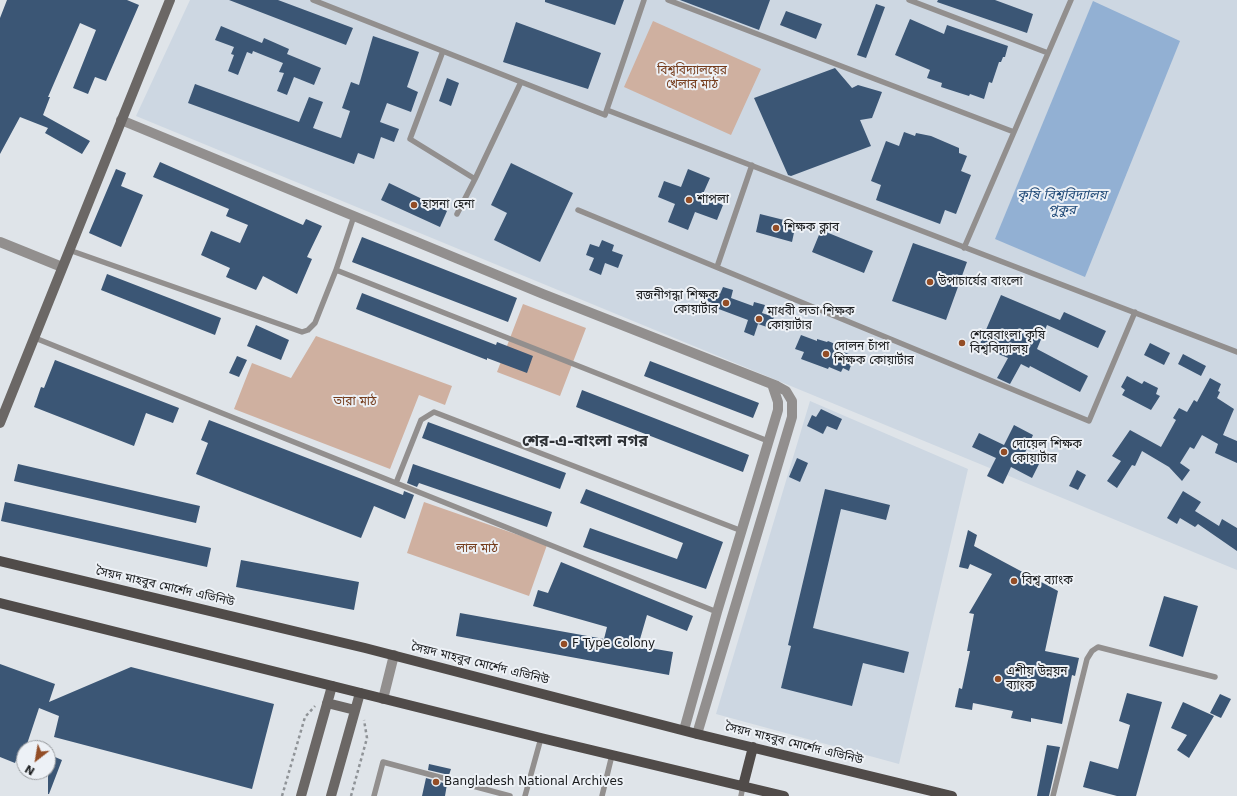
<!DOCTYPE html>
<html>
<head>
<meta charset="utf-8">
<style>
	body { margin:0 }
	#map { position:relative; width:1237px; height:796px; overflow:hidden; background:#dfe4e9; font-family:"DejaVu Sans",sans-serif }
	canvas { display:block }
	.north { position:absolute; left:16px; top:740px; width:40px; height:40px; box-sizing:border-box; background:#edf1f6; border:1px solid #999ca0; border-radius:50%; rotate:211deg; font-size:11px; font-weight:700; line-height:16px; text-align:center; color:#1a1c1e }
	.north::after { content:''; display:block; margin:auto; width:14px; height:18px; background:#934d26; clip-path:polygon(50% 0,100% 100%,50% 72%,0 100%) }
</style>
</head>
<body>
<div id="map">
<canvas width="1237" height="796"></canvas>
<div class="north">N</div>
</div>
<script>
const ctx = document.querySelector('canvas').getContext('2d');
ctx.lineJoin = 'round';
function fillPath(path, color) { ctx.fillStyle = color; ctx.fill(path, 'evenodd'); }
const shape = rows => new Path2D(rows.map(r => 'M' + r).join(''));
function strokePath(path, color, width, dash) { ctx.strokeStyle = color; ctx.lineWidth = width; ctx.lineCap = dash ? 'butt' : 'round'; ctx.setLineDash(dash || []); ctx.stroke(path); }
function drawText(font, color, halo, rows, align = 'center') {
  ctx.font = font + ' "DejaVu Sans","Noto Sans Bengali",sans-serif'; ctx.lineWidth = 4; ctx.setLineDash([]); ctx.textBaseline = 'middle'; ctx.strokeStyle = halo; ctx.fillStyle = color; for (const [text, x, y, turn = 0] of rows) {
    ctx.save(); ctx.translate(x, y); ctx.rotate((+turn || 0) * Math.PI / 180); ctx.textAlign = isNaN(turn) ? turn : align; if (halo) ctx.strokeText(text, 0, 0); ctx.fillText(text, 0, 0); ctx.restore();
  }
}
fillPath(shape([
	[190,0,1237,0,1237,570,136,116],
	[810,401,968,469,899,764,716,714]
]), '#cdd7e2');
fillPath(shape([
	[653,21,761,69,731,135,624,87],
	[523,304,586,328,560,396,497,372],
	[316,336,452,386,445,405,419,395,390,469,234,409,252,363,291,378],
	[424,502,547,545,529,596,407,553]
]), '#cfb0a0');
fillPath(shape([
	[1093,1,1180,41,1085,277,995,239]
]), '#92b0d3');
fillPath(shape([
	[7,0,127,0,139,5,106,81,95,77,88,94,73,88,96,30,80,23,48,97,50,97,43,115,90,141,82,154,45,133,48,128,20,117,0,154,0,18],
	[229,0,278,0,353,28,346,45],
	[545,0,624,0,615,25,545,2],
	[680,0,770,0,759,30],
	[938,0,995,0,1033,14,1027,33,937,2],
	[876,4,885,7,866,58,857,55],
	[786,11,822,24,816,39,780,25],
	[910,19,944,34,947,25,1008,46,1005,57,1003,57,1001,62,999,62,992,83,989,82,984,99,970,94,969,96,941,87,942,83,927,78,930,70,895,55],
	[516,22,601,53,588,89,503,62],
	[221,26,262,43,264,38,289,49,287,54,321,68,314,85,294,77,287,95,277,91,284,73,279,72,283,63,253,51,252,54,247,52,238,75,228,71,234,55,231,54,234,47,215,40],
	[373,36,419,52,407,87,418,92,411,112,387,103,380,122,399,129,394,142,381,137,374,159,358,153,354,164,188,103,195,84,299,122,309,97,323,102,313,128,341,138,350,111,342,108,351,82,359,85],
	[835,68,852,88,858,85,882,92,872,118,860,120,871,146,791,176,788,175,754,98],
	[447,78,459,83,451,106,439,101],
	[904,132,915,136,916,133,931,136,959,148,959,153,967,156,961,171,971,175,956,214,945,210,940,224,876,200,881,185,871,181,886,141,899,146],
	[160,162,303,225,306,219,322,226,307,257,312,259,297,294,263,276,256,290,226,277,230,268,201,255,211,231,240,243,248,225,226,216,229,209,153,177],
	[511,163,573,193,540,262,494,240,507,213,491,205],
	[116,169,126,173,121,186,143,195,121,247,89,233],
	[688,169,710,178,702,196,723,205,717,220,695,212,688,230,668,222,675,204,658,197,664,181,681,187],
	[389,183,447,211,440,227,381,200],
	[760,214,796,223,792,242,756,232],
	[821,230,873,251,864,273,812,252],
	[362,237,517,298,508,322,352,262],
	[602,240,614,245,612,251,623,255,618,268,605,263,601,275,589,270,594,258,586,255,590,244,599,247],
	[913,243,967,262,946,320,892,301],
	[107,274,221,318,215,335,101,290],
	[723,287,733,290,731,298,753,306,754,302,765,305,762,313,774,317,770,328,758,324,754,336,744,332,748,320,716,308,718,305,707,301,711,291,720,294],
	[362,293,496,345,497,342,533,356,527,373,487,358,487,360,356,309],
	[1001,295,1060,320,1064,312,1106,331,1098,348,1047,325,1037,349,1088,376,1080,392,1030,366,1029,368,1021,364,1010,384,997,378,1008,358,979,346],
	[256,325,289,340,281,360,247,346],
	[801,335,817,341,817,339,827,342,828,341,840,346,838,350,854,356,849,371,843,368,841,372,829,367,828,369,801,359,804,352,795,349],
	[1150,343,1170,353,1164,365,1144,355],
	[1183,354,1206,366,1201,376,1178,364],
	[237,356,247,360,239,377,229,373],
	[55,360,179,408,173,423,146,413,134,446,34,407,41,387,44,388],
	[650,361,759,403,753,418,644,376],
	[1127,376,1142,384,1144,381,1158,388,1156,394,1160,396,1151,410,1122,395,1125,390,1121,387],
	[1210,378,1221,384,1218,391,1220,392,1217,398,1234,409,1223,435,1237,441,1237,463,1215,453,1218,444,1202,435,1194,449,1190,447,1180,463,1190,470,1182,481,1169,467,1142,451,1135,466,1132,465,1117,488,1107,481,1121,461,1112,456,1130,430,1161,447,1176,420,1173,418,1179,408,1187,412,1194,400,1197,402],
	[582,390,749,455,743,472,576,407],
	[821,409,842,419,837,430,827,426,823,434,807,426,812,415,816,417],
	[209,420,403,495,404,491,414,495,405,519,374,506,361,538,196,474,208,443,201,440],
	[428,422,566,473,560,489,422,438],
	[1014,425,1033,435,1023,457,1039,464,1032,478,1011,467,1003,484,987,476,996,458,972,447,979,433,1004,445],
	[797,458,808,463,800,482,789,477],
	[18,464,200,506,196,523,14,481],
	[413,464,552,512,547,527,419,483,417,487,407,483],
	[1077,470,1086,475,1078,490,1069,486],
	[586,489,723,542,706,589,583,547,590,528,677,559,683,543,580,503],
	[825,489,890,505,886,520,841,509,813,628,909,652,904,673,863,663,852,706,781,688,791,646,788,645],
	[1183,491,1201,502,1195,511,1219,526,1222,519,1237,528,1237,551,1198,524,1195,527,1180,518,1177,524,1167,518],
	[5,502,211,548,207,567,1,521],
	[968,530,977,535,974,546,1058,591,1045,651,1079,658,1075,676,1072,675,1062,724,1031,718,1031,722,1011,718,1013,711,973,703,972,710,955,707,959,688,962,689,970,651,967,651,974,614,969,613,992,574,970,564,968,569,959,567],
	[241,560,359,582,354,610,236,587],
	[561,562,693,616,687,631,647,615,638,646,673,652,669,675,456,636,460,613,604,639,607,627,533,606,538,590,548,593],
	[1164,596,1198,606,1183,657,1149,646],
	[0,664,55,684,49,702,131,667,274,704,252,789,54,737,59,716,39,708,24,753,19,752,15,763,0,757],
	[1127,693,1162,702,1136,796,1117,796,1083,787,1090,761,1118,769,1130,725,1119,721],
	[1220,694,1231,699,1221,718,1210,713],
	[1183,702,1214,716,1189,758,1177,750,1187,735,1171,728],
	[1047,745,1060,747,1049,796,1037,796],
	[48,754,62,760,49,794,48,794],
	[429,764,451,769,449,775,428,770],
	[426,778,447,784,445,796,422,796]
]), '#3b5675');
strokePath(shape([
	[282,796,305,717,315,706],
	[351,796,367,738,364,720]
]), '#8f9397', 2.5, [3, 3]);
strokePath(shape([
	[313,0,605,115,644,0],
	[668,0,1014,132],
	[909,0,1048,53],
	[443,51,410,139,475,179,521,82],
	[607,110,1237,352],
	[578,210,1089,421,1135,312],
	[457,214,475,179],
	[354,216,336,270,768,441],
	[964,248,1071,0],
	[69,250,302,332,308,330,315,323,336,270],
	[717,267,752,165],
	[35,338,396,483],
	[717,612,396,483,421,420,434,412,742,531],
	[374,796,383,762,510,796],
	[525,796,541,738],
	[602,796,612,755],
	[741,796,743,786],
	[1053,796,1087,659,1092,651,1098,647,1215,677]
]), '#928f8e', 5.5);
strokePath(shape([
	[121,120,543,294,777,386,786,391,792,401,792,417,697,734],
	[0,242,62,267],
	[383,699,394,655],
	[684,730,717,612,778,410,778,402,772,384]
]), '#928f8e', 10);
strokePath(shape([
	[0,423,170,0],
	[327,703,355,710],
	[301,796,332,686],
	[331,796,360,693]
]), '#6b6765', 10);
strokePath(shape([
	[0,561,365,648,697,734,952,796],
	[0,603,541,738,784,796],
	[743,786,753,747]
]), '#504b49', 10);
for (const [x, y, r, color] of [
	[689,200,4,"#934d26"],
	[414,205,4,"#934d26"],
	[776,228,4,"#934d26"],
	[930,282,4,"#934d26"],
	[726,303,4,"#934d26"],
	[759,319,4,"#934d26"],
	[962,343,4,"#934d26"],
	[826,354,4,"#934d26"],
	[1004,452,4,"#934d26"],
	[1014,581,4,"#934d26"],
	[564,644,4,"#934d26"],
	[998,679,4,"#934d26"],
	[436,782,4,"#934d26"]
]) { const dot = new Path2D(); dot.arc(x, y, r, 0, 2 * Math.PI); ctx.fillStyle = color; ctx.fill(dot); strokePath(dot, '#edf1f6', 1.5); }
drawText('12px', '#743b1b', '#edf1f6', [
	["বিশ্ববিদ্যালয়ের",692,71],
	["খেলার মাঠ",692,85],
	["তারা মাঠ",355,402],
	["লাল মাঠ",477,549]
]);
drawText('12px', '#1a1c1e', '#edf1f6', [
	["শাপলা",697,200],
	["হাসনা হেনা",422,205],
	["শিক্ষক ক্লাব",784,228],
	["উপাচার্যের বাংলো",938,282],
	["রজনীগন্ধা শিক্ষক",718,296,"right"],
	["কোয়ার্টার",718,310,"right"],
	["মাধবী লতা শিক্ষক",767,312],
	["কোয়ার্টার",767,326],
	["শেরেবাংলা কৃষি",970,336],
	["বিশ্ববিদ্যালয়",970,350],
	["দোলন চাঁপা",834,347],
	["শিক্ষক কোয়ার্টার",834,361],
	["দোয়েল শিক্ষক",1012,445],
	["কোয়ার্টার",1012,459],
	["বিশ্ব ব্যাংক",1022,581],
	["F Type Colony",572,644],
	["এশীয় উন্নয়ন",1006,672],
	["ব্যাংক",1006,686],
	["Bangladesh National Archives",444,782]
], 'left');
drawText('12px', '#1a1c1e', '#edf1f6', [
	["সৈয়দ মাহবুব মোর্শেদ এভিনিউ",165,587,13],
	["সৈয়দ মাহবুব মোর্শেদ এভিনিউ",480,664,14],
	["সৈয়দ মাহবুব মোর্শেদ এভিনিউ",794,744,14]
]);
drawText('italic 13px', '#1f4977', '#edf1f6', [
	["কৃষি বিশ্ববিদ্যালয়",1062,196],
	["পুকুর",1062,211]
]);
drawText('bold 16px', '#2e3135', '#edf1f6', [
	["শের-এ-বাংলা নগর",585,442]
]);
</script>
</body>
</html>
